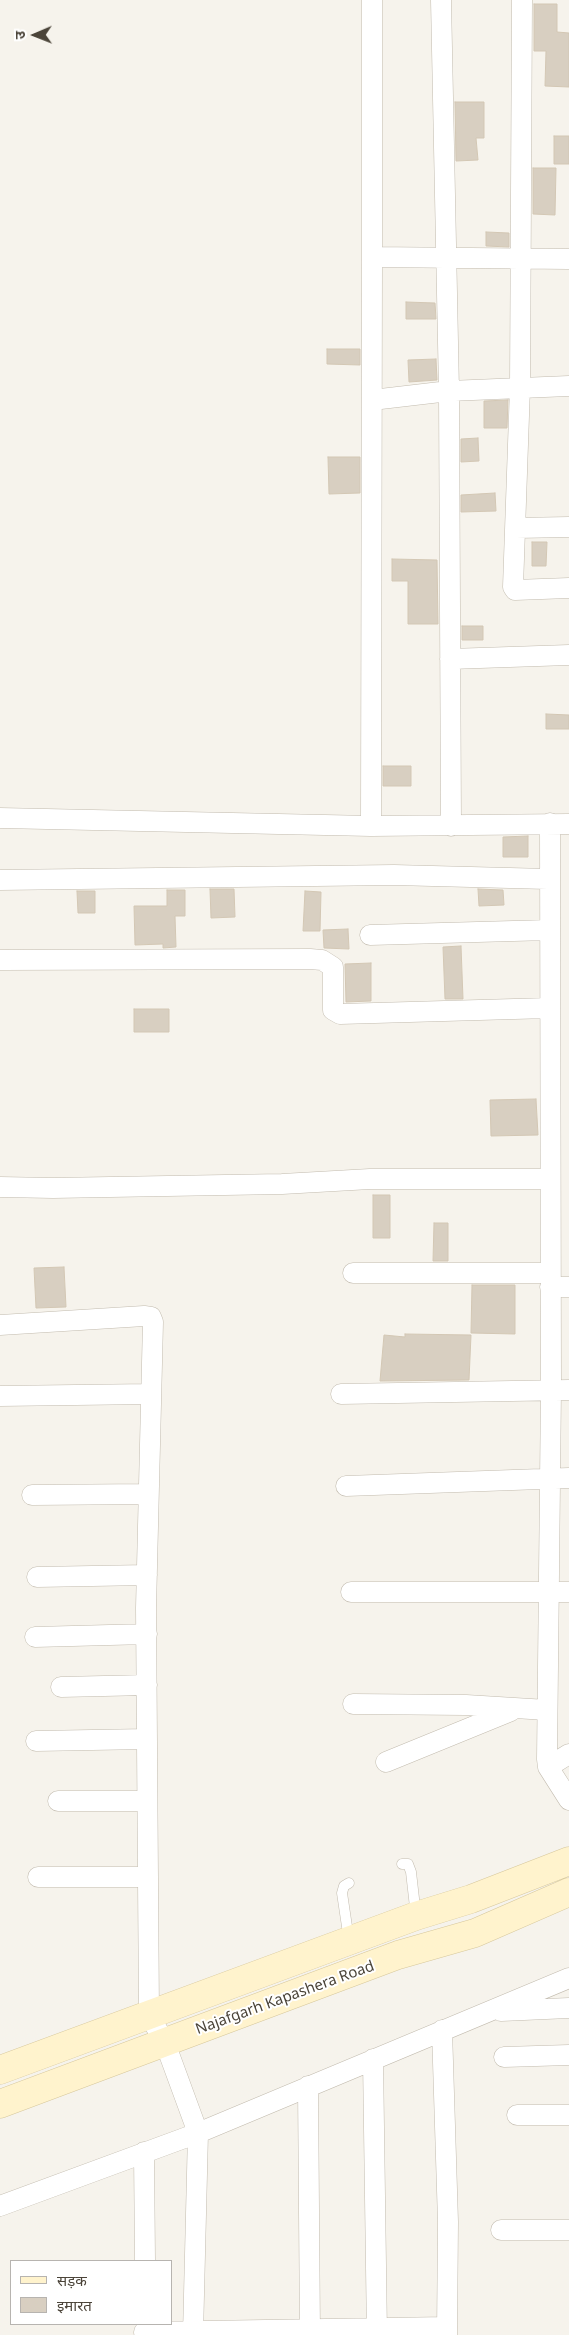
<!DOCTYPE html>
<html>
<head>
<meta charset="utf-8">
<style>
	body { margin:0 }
	#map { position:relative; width:569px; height:2335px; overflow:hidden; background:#f6f3ec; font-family:"Noto Sans","Noto Sans Devanagari",sans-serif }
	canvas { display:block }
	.legend { position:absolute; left:10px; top:2260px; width:162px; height:65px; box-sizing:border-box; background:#fff; border:1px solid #b7b4b0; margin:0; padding:6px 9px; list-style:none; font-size:15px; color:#4b4439 }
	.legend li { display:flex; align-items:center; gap:10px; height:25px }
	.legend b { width:25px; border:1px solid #b7b4b0 }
	.north { position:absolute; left:10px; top:10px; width:50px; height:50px; -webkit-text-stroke:4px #fff; paint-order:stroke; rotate:269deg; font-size:14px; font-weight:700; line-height:20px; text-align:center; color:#4b4439 }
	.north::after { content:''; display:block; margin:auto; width:18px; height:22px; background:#4b4439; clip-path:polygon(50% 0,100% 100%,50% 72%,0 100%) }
</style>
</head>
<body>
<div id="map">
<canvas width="569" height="2335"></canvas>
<ul class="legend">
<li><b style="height:6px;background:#fff3cd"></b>सड़क</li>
<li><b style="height:14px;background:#d8cfc1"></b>इमारत</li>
</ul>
<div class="north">उ</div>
</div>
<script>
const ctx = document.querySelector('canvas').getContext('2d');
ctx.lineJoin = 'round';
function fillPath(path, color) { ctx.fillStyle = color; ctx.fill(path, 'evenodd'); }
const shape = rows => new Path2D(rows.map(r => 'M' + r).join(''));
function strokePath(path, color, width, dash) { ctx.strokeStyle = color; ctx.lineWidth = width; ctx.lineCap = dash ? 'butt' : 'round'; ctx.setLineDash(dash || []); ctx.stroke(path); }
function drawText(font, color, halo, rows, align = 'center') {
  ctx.font = font + ' "Noto Sans",sans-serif'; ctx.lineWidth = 4; ctx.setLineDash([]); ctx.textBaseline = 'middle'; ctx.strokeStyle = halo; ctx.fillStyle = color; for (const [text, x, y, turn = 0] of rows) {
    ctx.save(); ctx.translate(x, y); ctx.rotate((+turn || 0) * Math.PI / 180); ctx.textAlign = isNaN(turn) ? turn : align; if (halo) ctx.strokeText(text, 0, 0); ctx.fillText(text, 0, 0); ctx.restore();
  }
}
const building = shape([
	[534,4,557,4,557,32,569,33,569,87,545,86,546,51,534,51,534,4],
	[455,102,484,102,484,138,476,138,478,160,456,161,455,102],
	[554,136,569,136,569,164,554,164,554,136],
	[533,168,556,168,555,215,533,214,533,168],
	[486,232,509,233,509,247,486,246,486,232],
	[406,302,435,303,436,319,406,319,406,302],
	[327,349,360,349,360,365,327,364,327,349],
	[436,359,437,380,409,382,408,360,436,359],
	[508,400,507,428,484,428,484,401,508,400],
	[478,438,479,461,461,462,461,439,478,438],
	[328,457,360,457,360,493,329,494,328,457],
	[495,493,496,511,461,512,461,495,495,493],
	[532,542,547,542,546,566,532,566,532,542],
	[392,559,437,560,438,624,408,624,408,581,392,581,392,559],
	[462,626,483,626,483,640,462,640,462,626],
	[546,714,569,715,569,729,546,729,546,714],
	[383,766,411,766,411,786,383,786,383,766],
	[528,836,528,857,503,857,503,837,528,836],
	[210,889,234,889,235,917,211,918,210,889],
	[478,889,503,890,504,905,479,906,478,889],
	[167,890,185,890,185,916,175,916,176,947,163,948,163,944,135,945,134,906,167,906,167,890],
	[77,891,95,891,95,913,78,913,77,891],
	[305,891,321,892,320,931,303,931,305,891],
	[348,929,349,949,324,948,323,930,348,929],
	[461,946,463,999,445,999,443,947,461,946],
	[371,963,371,1001,346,1002,345,964,371,963],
	[134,1009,169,1009,169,1032,134,1032,134,1009],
	[536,1099,538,1135,491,1136,490,1100,536,1099],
	[373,1195,390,1195,390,1238,373,1238,373,1195],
	[434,1223,448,1223,448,1261,433,1261,434,1223],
	[64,1267,66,1307,36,1308,34,1268,64,1267],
	[472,1285,515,1285,515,1334,471,1333,472,1285],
	[405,1334,471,1335,469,1380,380,1381,384,1335,405,1337,405,1334]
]);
fillPath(building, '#d8cfc1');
strokePath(building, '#d3c7b4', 1);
const lane = shape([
	[402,1864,408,1864,411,1872,416,1916],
	[349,1883,344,1886,342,1893,349,1940]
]);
const street = shape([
	[372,0,372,257,569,259],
	[441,0,449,391,451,826],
	[522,0,520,387,513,587,515,590,569,588],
	[372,400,449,391,569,386],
	[516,528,569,527],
	[450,659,569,655],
	[0,818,371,826,569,824],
	[550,823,551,1389,547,1759,548,1767,569,1800],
	[371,826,372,257],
	[0,880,394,875,548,879],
	[370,935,549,930],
	[0,960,310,959,322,960,333,967,333,1010,340,1014,549,1008],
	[0,1187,53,1188,282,1184,370,1179,550,1179],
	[353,1273,550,1273],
	[550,1287,569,1287],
	[0,1325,144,1316,151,1317,153,1322,146,1608,149,2015,165,2043,198,2133,193,2335],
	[341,1394,569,1390],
	[0,1396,150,1394],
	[346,1486,569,1478],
	[32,1495,148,1494],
	[37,1577,147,1575],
	[351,1592,569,1592],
	[35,1637,147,1634],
	[61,1687,147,1685],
	[353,1704,466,1705,547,1710],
	[36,1741,147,1739],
	[386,1762,511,1711],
	[548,1767,569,1754],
	[58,1801,147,1801],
	[38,1877,148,1877],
	[501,2011,569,2008],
	[442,2030,448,2222,447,2335],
	[504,2057,569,2055],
	[373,2059,377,2335],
	[308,2086,310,2335],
	[517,2115,569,2115],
	[144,2152,145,2261],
	[0,2206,198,2133,569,1978],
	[501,2230,569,2230],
	[144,2332,447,2327]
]);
const secondary = shape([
	[0,2070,416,1916,471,1899,569,1861],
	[0,2104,398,1955,475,1933,569,1892]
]);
strokePath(lane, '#c2bbae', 11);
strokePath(street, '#c2bbae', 21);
strokePath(secondary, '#d6c79b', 29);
strokePath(lane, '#fff', 10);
strokePath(street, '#fff', 20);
strokePath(secondary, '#fff3cd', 28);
drawText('15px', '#4b4439', '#fff', [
	["Najafgarh Kapashera Road",285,1998,-20]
]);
</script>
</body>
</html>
